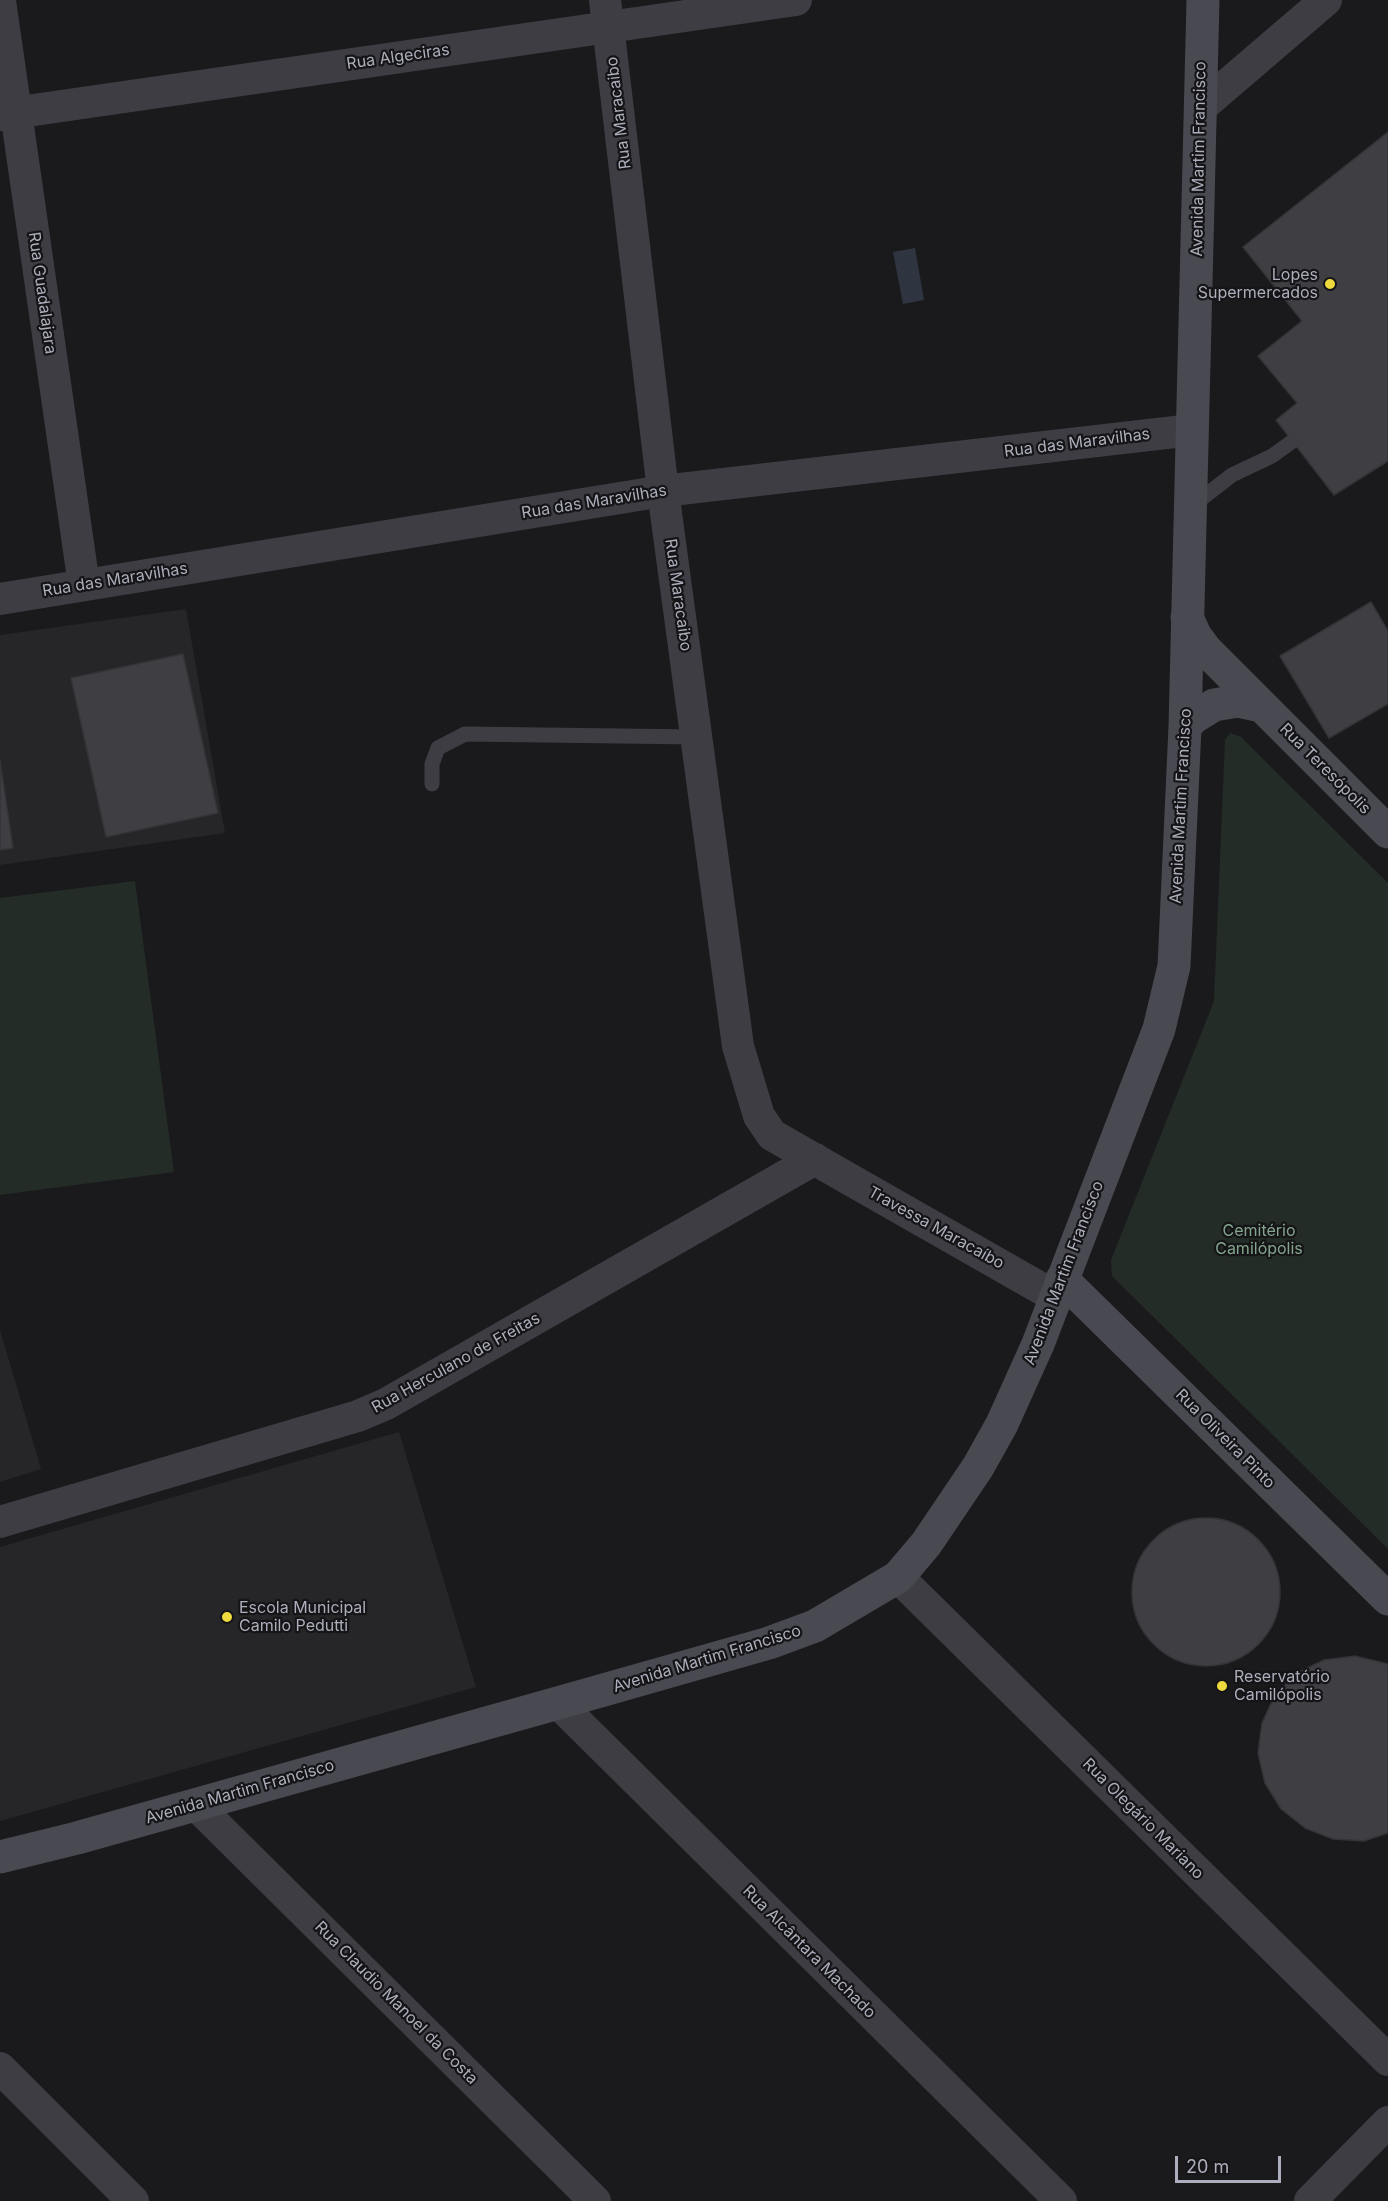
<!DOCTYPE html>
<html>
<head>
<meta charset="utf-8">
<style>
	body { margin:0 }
	#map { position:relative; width:1388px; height:2201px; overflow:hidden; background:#1a1a1c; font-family:Inter,sans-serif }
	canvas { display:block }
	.scale { position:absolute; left:1175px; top:2156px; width:106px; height:27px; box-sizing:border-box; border:3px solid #acaebb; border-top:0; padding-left:8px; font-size:18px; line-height:21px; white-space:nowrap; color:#acaebb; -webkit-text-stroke:4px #151417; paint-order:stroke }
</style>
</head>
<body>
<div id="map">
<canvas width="1388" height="2201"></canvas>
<div class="scale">20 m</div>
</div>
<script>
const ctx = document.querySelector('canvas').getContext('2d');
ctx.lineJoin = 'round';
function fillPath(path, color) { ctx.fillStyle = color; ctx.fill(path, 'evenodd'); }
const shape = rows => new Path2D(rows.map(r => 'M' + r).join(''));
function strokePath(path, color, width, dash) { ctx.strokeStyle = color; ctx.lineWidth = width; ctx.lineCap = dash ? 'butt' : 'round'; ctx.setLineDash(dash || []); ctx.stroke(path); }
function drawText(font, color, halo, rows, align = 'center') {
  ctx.font = font + ' Inter,sans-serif'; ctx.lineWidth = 4.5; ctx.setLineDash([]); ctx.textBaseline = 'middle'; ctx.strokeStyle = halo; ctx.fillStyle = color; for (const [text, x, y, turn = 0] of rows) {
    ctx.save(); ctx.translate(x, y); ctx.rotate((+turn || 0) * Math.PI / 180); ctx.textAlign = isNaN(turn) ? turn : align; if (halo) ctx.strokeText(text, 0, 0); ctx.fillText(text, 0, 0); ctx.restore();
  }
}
fillPath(shape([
	[186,609,225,833,0,865,0,635],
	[0,1330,41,1469,0,1482],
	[399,1432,476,1687,0,1821,0,1547]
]), '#262629');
fillPath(shape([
	[1230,733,1241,737,1388,883,1388,1549,1112,1276,1111,1260,1214,1001,1225,740],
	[135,881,174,1172,0,1195,0,898]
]), '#232c26');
fillPath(shape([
	[915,248,924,300,903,304,893,252]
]), '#2f3540');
const building = shape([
	[1388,132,1388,461,1334,495,1276,420,1297,403,1258,356,1302,321,1243,247,1388,132],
	[1371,602,1388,631,1388,704,1329,738,1280,656,1371,602],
	[183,654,218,813,106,837,71,678,183,654],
	[0,760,13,848,0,850,0,760],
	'1132 1592a74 74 0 1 1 148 0a74 74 0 1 1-148 0Z',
	[1355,1656,1388,1664,1388,1833,1364,1841,1333,1839,1305,1828,1281,1809,1265,1783,1258,1753,1262,1723,1275,1695,1297,1673,1324,1660,1355,1656]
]);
fillPath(building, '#3f3f43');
strokePath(building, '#343438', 1.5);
strokePath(shape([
	[1192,506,1232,475,1272,456,1293,441],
	[432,784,432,764,438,748,465,734,698,737]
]), '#3d3d43', 15);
strokePath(shape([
	[605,0,663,491,738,1046,759,1116,772,1135,1056,1297],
	[0,1,84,585],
	[1200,108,1326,0],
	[0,115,796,0],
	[0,599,663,491,1192,430],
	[0,1522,358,1416,386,1404,815,1159],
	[898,1577,1388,2060],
	[558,1703,1061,2201],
	[196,1805,595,2201],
	[0,2068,133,2201],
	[1310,2201,1388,2122]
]), '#3d3d43', 32);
strokePath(shape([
	[1187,617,1195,635,1206,650,1388,832],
	[1185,727,1193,718,1214,705,1238,701,1262,706],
	[1062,1279,1388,1599],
	[0,1857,77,1838,558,1703,769,1643,815,1626,898,1577,926,1544,978,1467,1002,1424,1038,1344,1159,1029,1174,966,1185,727,1203,0]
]), '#494951', 33);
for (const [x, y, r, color] of [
	[1330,284,6,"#efda3e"],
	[227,1617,6,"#efda3e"],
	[1222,1686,6,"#efda3e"]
]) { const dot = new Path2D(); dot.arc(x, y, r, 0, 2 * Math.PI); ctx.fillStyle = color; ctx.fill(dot); strokePath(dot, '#151417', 2); }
drawText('16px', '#acaebb', '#151417', [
	["Rua Algeciras",398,57,-8],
	["Rua Maracaibo",619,113,-97],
	["Avenida Martim Francisco",1199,159,-89],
	["Rua Guadalajara",42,293,82],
	["Rua das Maravilhas",1077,443,-7],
	["Rua das Maravilhas",594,502,-9],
	["Rua das Maravilhas",115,580,-9],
	["Rua Maracaibo",678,595,82],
	["Rua Teresópolis",1325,769,45],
	["Avenida Martim Francisco",1181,806,-87],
	["Travessa Maracaíbo",936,1228,29],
	["Avenida Martim Francisco",1064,1273,-69],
	["Rua Herculano de Freitas",456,1363,-29],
	["Rua Oliveira Pinto",1225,1439,45],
	["Avenida Martim Francisco",707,1659,-17],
	["Avenida Martim Francisco",240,1792,-16],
	["Rua Olegário Mariano",1143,1819,45],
	["Rua Alcântara Machado",809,1952,45],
	["Rua Claudio Manoel da Costa",396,2003,45]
]);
drawText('16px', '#acaebb', '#151417', [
	["Lopes",1318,275,"right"],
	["Supermercados",1318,293,"right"],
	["Escola Municipal",239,1608],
	["Camilo Pedutti",239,1626],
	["Reservatório",1234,1677],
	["Camilópolis",1234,1695]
], 'left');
drawText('16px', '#84a58d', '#151417', [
	["Cemitério",1259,1231],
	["Camilópolis",1259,1249]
]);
</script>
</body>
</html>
